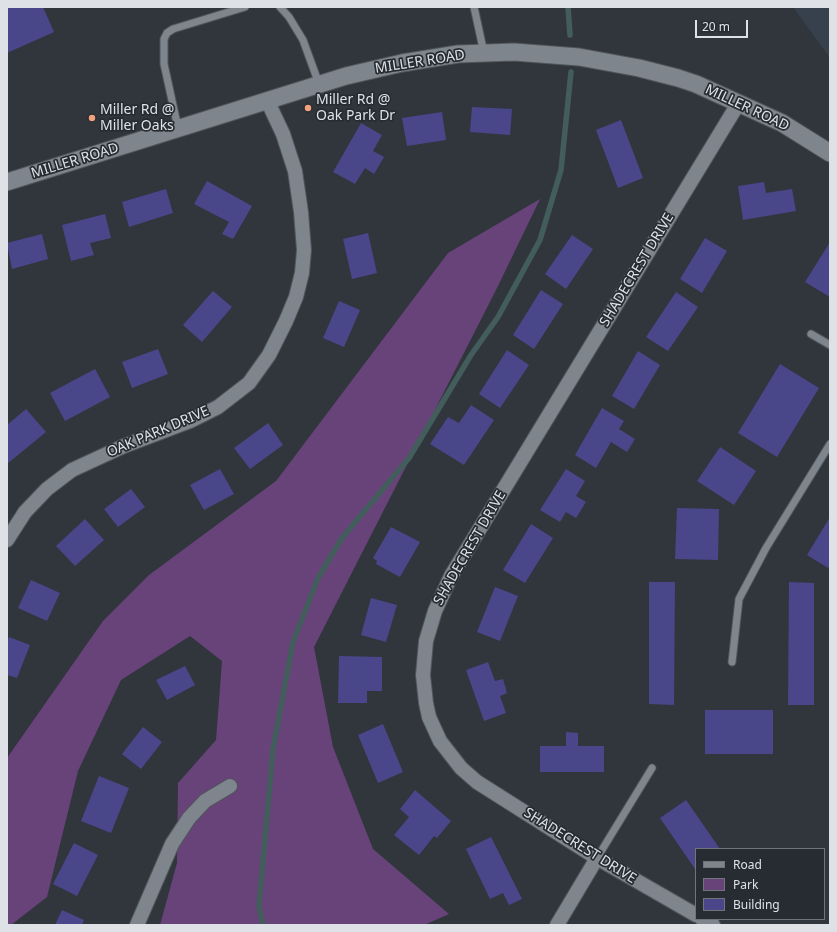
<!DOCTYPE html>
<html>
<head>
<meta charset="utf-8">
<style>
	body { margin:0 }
	#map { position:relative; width:837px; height:932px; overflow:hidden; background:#31363d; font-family:"Noto Sans",sans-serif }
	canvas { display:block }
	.frame { position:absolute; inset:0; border:8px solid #dee2e6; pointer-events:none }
	.legend { position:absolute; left:695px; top:848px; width:130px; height:72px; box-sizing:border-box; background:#272c33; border:1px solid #70757b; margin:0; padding:5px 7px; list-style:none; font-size:12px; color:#dee2e6 }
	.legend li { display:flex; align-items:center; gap:8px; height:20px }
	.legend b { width:20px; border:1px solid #70757b }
	.scale { position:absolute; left:695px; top:20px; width:53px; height:18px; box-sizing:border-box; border:2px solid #dee2e6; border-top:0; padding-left:5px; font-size:12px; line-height:14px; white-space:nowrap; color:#dee2e6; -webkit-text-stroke:3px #272c33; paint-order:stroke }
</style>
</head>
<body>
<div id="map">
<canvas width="837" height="932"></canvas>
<div class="frame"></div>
<ul class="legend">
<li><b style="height:5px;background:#7e858d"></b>Road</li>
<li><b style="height:11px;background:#68437a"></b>Park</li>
<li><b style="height:11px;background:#49468a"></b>Building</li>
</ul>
<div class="scale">20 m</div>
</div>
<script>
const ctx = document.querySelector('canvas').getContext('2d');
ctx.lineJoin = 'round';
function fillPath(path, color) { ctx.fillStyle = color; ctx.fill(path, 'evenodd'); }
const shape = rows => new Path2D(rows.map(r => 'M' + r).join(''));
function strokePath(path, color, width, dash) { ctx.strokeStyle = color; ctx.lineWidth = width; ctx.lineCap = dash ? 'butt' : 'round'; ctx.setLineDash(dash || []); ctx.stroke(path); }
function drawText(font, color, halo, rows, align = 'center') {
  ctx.font = font + ' "Noto Sans",sans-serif'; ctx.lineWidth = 3.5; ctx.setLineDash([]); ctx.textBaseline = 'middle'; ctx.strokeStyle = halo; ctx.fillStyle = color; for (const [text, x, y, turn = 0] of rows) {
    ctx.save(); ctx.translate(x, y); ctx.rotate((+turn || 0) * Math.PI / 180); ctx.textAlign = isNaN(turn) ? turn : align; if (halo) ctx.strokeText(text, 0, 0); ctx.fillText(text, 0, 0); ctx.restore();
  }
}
fillPath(shape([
	[793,7,830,7,830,58]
]), '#37414d');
fillPath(shape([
	[540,199,497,288,314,647,333,747,373,849,449,914,424,925,160,925,177,863,178,783,216,740,222,661,190,636,121,680,78,771,47,897,11,925,7,925,7,758,103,621,149,575,276,481,448,253]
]), '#68437a');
strokePath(shape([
	[568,7,570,35],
	[263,925,259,906,273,749,293,642,318,578,342,538,409,458,471,355,498,317,540,240,561,170,571,72]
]), '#435d5d', 5.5);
fillPath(shape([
	[7,7,43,7,54,32,7,53],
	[472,107,512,109,510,135,470,132],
	[442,112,446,140,407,146,402,118],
	[621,120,643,178,618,188,596,130],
	[361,123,382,135,373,151,384,157,374,174,365,168,355,184,333,172],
	[207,181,252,206,233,239,222,234,229,222,194,204],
	[764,182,766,193,792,189,796,211,743,220,738,186],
	[166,189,173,213,129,227,122,202],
	[105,214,111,238,90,243,94,255,71,261,62,225],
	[368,233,377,273,352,279,343,239],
	[42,234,48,259,12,269,7,243],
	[572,235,593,249,566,289,545,274],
	[705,238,727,251,702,293,680,279],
	[830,242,830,297,805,282],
	[541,290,563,304,534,349,513,335],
	[213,291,232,307,202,342,183,325],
	[676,292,698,307,668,351,646,337],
	[339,301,360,310,344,347,323,338],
	[158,349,168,374,132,388,122,362],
	[507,350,529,365,500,408,479,394],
	[638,351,660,365,634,409,612,396],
	[780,364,819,388,777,457,738,433],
	[95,369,110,397,65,421,50,393],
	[471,405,494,420,464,465,430,444,448,417,459,423],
	[602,408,624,421,619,429,635,439,627,452,611,442,596,468,575,455],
	[26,409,46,432,7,464,7,425],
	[268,423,283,445,250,469,234,448],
	[720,447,756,471,734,505,697,481],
	[220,469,234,494,204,510,190,485],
	[566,469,585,481,576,496,586,502,576,518,566,512,560,522,540,510],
	[131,489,145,507,118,527,104,509],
	[677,508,719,509,718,560,675,559],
	[830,517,830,565,828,568,807,555],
	[85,519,104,540,75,566,56,546],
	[531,524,553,538,525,583,503,570],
	[391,527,420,542,400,577,376,564,377,561,373,558],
	[31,580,60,593,47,621,18,608],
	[649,582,675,582,674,705,649,704],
	[789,582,814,583,814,705,788,705],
	[495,587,518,596,500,641,477,632],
	[371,598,397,605,386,642,361,635],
	[9,637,30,645,17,678,7,675,7,642],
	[339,656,382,657,382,691,367,691,367,703,338,703],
	[488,662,495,681,503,679,507,693,500,696,506,713,484,721,466,670],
	[185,666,195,685,167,700,156,680],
	[705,710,773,710,773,754,705,754],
	[383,724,403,772,378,783,358,735],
	[143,727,162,742,141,769,122,754],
	[566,732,578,733,578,746,604,746,604,772,540,772,540,746,566,746],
	[99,776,129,788,111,833,81,821],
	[415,790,451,821,437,838,434,836,419,855,394,835,409,817,400,809],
	[686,800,720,849,696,849,695,869,660,818],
	[491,837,522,899,509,905,503,893,490,899,466,849],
	[74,843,98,855,77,896,53,884],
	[62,910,84,920,82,925,55,925]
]), '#49468a');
const service = shape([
	[280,7,289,17,303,40,319,84],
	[474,7,484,53],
	[178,128,164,64,164,39,167,33,173,29,245,7],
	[811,334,830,345],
	[732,662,739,599,766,548,830,444],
	[597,858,652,768]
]);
const minor = shape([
	[7,540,25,512,47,489,72,470,124,446,190,421,218,407,249,383,269,355,286,321,296,297,302,273,304,250,301,212,295,171,283,134,267,100],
	[696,915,597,858,477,782,461,768,440,741,429,717,426,703,423,675,426,641,435,611,451,576,738,104],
	[702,919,713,925],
	[137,925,172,844,189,818,205,801,230,786],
	[557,925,597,858]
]);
const tertiary = shape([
	[7,182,346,76,402,63,458,54,514,52,579,57,639,68,678,78,696,84,782,123,830,153]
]);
strokePath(service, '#50555a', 9);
strokePath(minor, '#50555a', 16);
strokePath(tertiary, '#50555a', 19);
strokePath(service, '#7e858d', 7);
strokePath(minor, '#7e858d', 14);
strokePath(tertiary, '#7e858d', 17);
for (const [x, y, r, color] of [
	[308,108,4,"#f1a17c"],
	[92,118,4,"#f1a17c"]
]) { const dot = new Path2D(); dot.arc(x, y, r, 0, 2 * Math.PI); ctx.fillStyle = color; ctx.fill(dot); strokePath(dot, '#272c33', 1.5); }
drawText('14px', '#dee2e6', '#272c33', [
	["MILLER ROAD",420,62,-9],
	["MILLER ROAD",747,108,25],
	["MILLER ROAD",75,161,-17],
	["SHADECREST DRIVE",637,270,-59],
	["OAK PARK DRIVE",158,432,-23],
	["SHADECREST DRIVE",470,548,-60],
	["SHADECREST DRIVE",580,846,32]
]);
drawText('14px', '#dee2e6', '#272c33', [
	["Miller Rd @",316,100],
	["Oak Park Dr",316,116],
	["Miller Rd @",100,110],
	["Miller Oaks",100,126]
], 'left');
</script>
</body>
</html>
